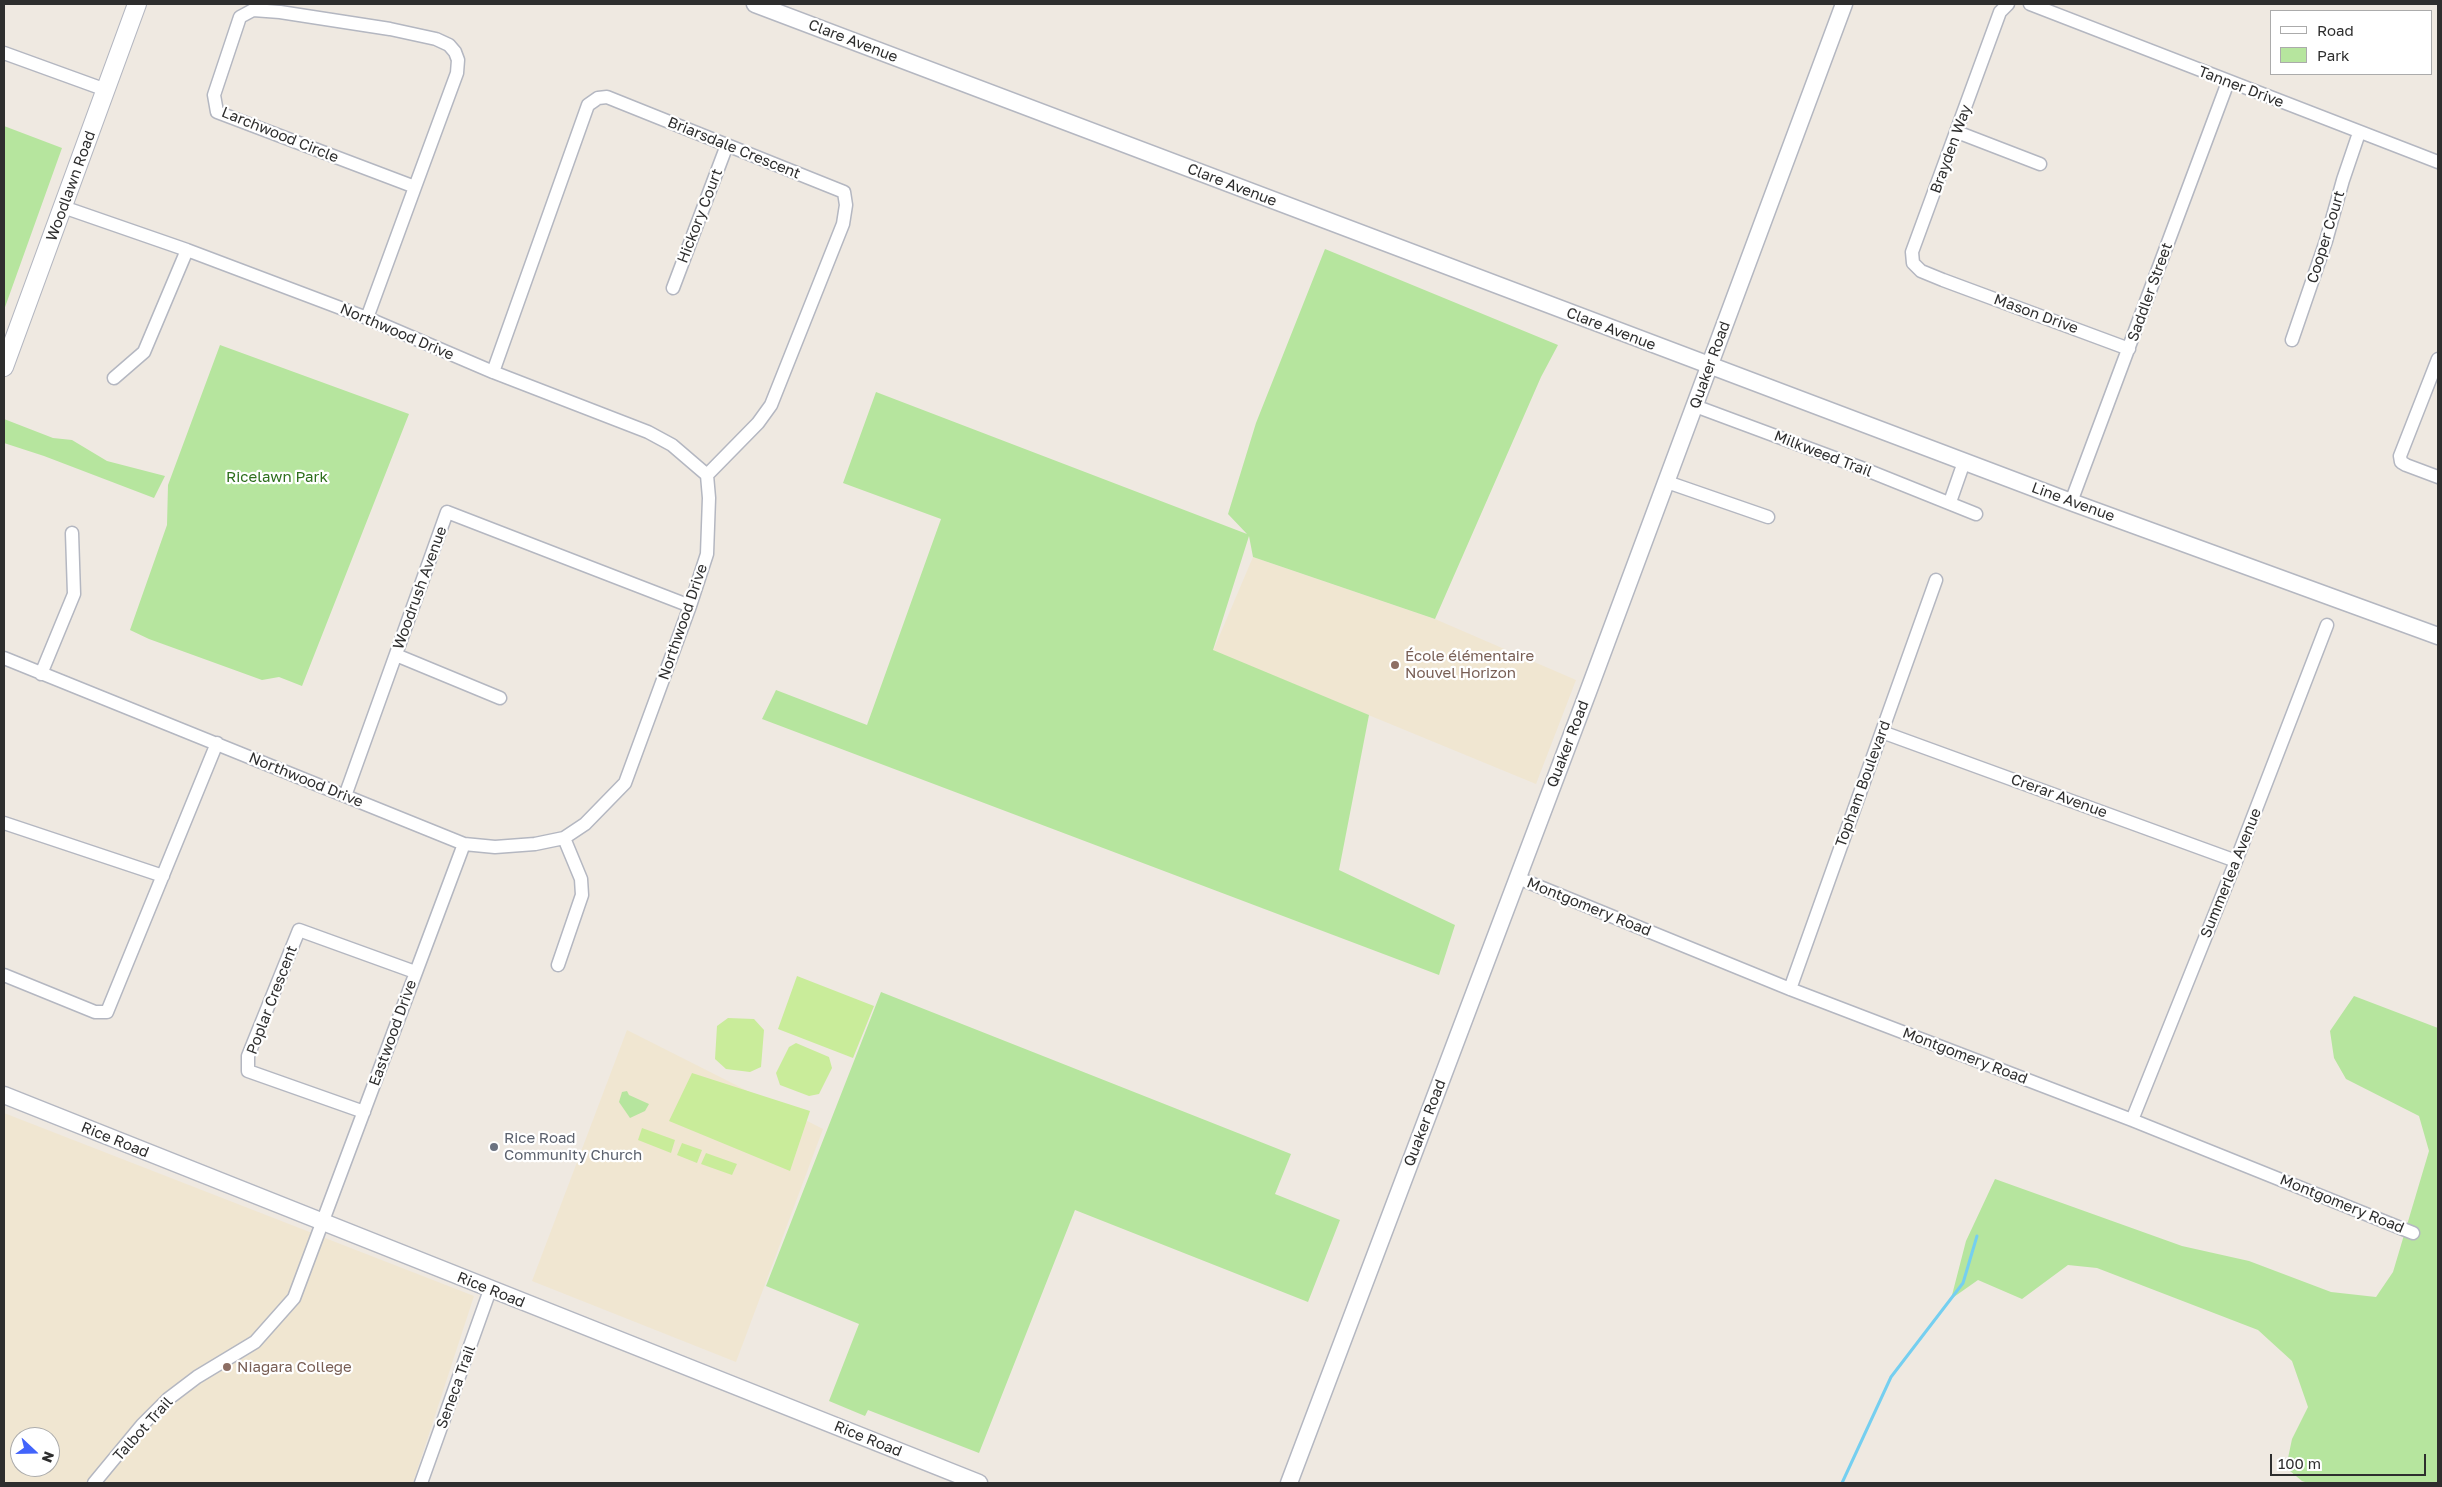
<!DOCTYPE html>
<html>
<head>
<meta charset="utf-8">
<style>
	body { margin:0 }
	#map { position:relative; width:2442px; height:1487px; overflow:hidden; background:#efe9e1; font-family:"Golos Text",sans-serif }
	canvas { display:block }
	.frame { position:absolute; inset:0; border:5px solid #2e2e2e; pointer-events:none }
	.legend { position:absolute; left:2270px; top:10px; width:162px; height:65px; box-sizing:border-box; background:#fff; border:1px solid #ababab; margin:0; padding:6px 9px; list-style:none; font-size:15px; color:#2e2e2e }
	.legend li { display:flex; align-items:center; gap:10px; height:25px }
	.legend b { width:25px; border:1px solid #ababab }
	.north { position:absolute; left:10px; top:1427px; width:50px; height:50px; box-sizing:border-box; background:#fff; border:1px solid #ababab; border-radius:50%; rotate:111deg; font-size:14px; font-weight:700; line-height:20px; text-align:center; color:#2e2e2e }
	.north::after { content:''; display:block; margin:auto; width:18px; height:22px; background:#4264fb; clip-path:polygon(50% 0,100% 100%,50% 72%,0 100%) }
	.scale { position:absolute; left:2270px; top:1454px; width:156px; height:22px; box-sizing:border-box; border:2px solid #2e2e2e; border-top:0; padding-left:6px; font-size:15px; line-height:18px; white-space:nowrap; color:#2e2e2e; -webkit-text-stroke:4px #fff; paint-order:stroke }
</style>
</head>
<body>
<div id="map">
<canvas width="2442" height="1487"></canvas>
<div class="frame"></div>
<ul class="legend">
<li><b style="height:6px;background:#fff"></b>Road</li>
<li><b style="height:14px;background:#b6e59e"></b>Park</li>
</ul>
<div class="north">N</div>
<div class="scale">100 m</div>
</div>
<script>
const ctx = document.querySelector('canvas').getContext('2d');
ctx.lineJoin = 'round';
function fillPath(path, color) { ctx.fillStyle = color; ctx.fill(path, 'evenodd'); }
const shape = rows => new Path2D(rows.map(r => 'M' + r).join(''));
function strokePath(path, color, width, dash) { ctx.strokeStyle = color; ctx.lineWidth = width; ctx.lineCap = dash ? 'butt' : 'round'; ctx.setLineDash(dash || []); ctx.stroke(path); }
function drawText(font, color, halo, rows, align = 'center') {
  ctx.font = font + ' "Golos Text",sans-serif'; ctx.lineWidth = 4.5; ctx.setLineDash([]); ctx.textBaseline = 'middle'; ctx.strokeStyle = halo; ctx.fillStyle = color; for (const [text, x, y, turn = 0] of rows) {
    ctx.save(); ctx.translate(x, y); ctx.rotate((+turn || 0) * Math.PI / 180); ctx.textAlign = isNaN(turn) ? turn : align; if (halo) ctx.strokeText(text, 0, 0); ctx.fillText(text, 0, 0); ctx.restore();
  }
}
fillPath(shape([
	[1253,557,1435,619,1576,680,1536,784,1213,651],
	[627,1030,823,1129,736,1362,532,1281],
	[4,1113,474,1296,413,1483,4,1483],
	[20,1437,50,1437,50,1467,20,1467]
]), '#f0e6d1');
fillPath(shape([
	[4,126,62,148,4,310],
	[1325,249,1558,345,1541,377,1435,619,1253,557,1249,536,1213,650,1369,715,1339,870,1455,925,1439,975,762,719,776,690,867,725,941,519,843,483,876,392,1247,534,1228,514,1256,423],
	[220,345,409,414,302,686,279,677,262,680,149,639,130,630,167,525,168,485],
	[4,419,53,438,72,440,107,461,165,476,154,498,44,456,4,443],
	[881,992,1291,1154,1275,1194,1340,1220,1308,1302,1075,1210,979,1453,868,1410,865,1416,829,1401,859,1324,766,1286],
	[2354,996,2438,1028,2438,1483,2308,1483,2302,1481,2290,1471,2287,1463,2292,1439,2308,1407,2292,1361,2258,1330,2097,1268,2068,1265,2022,1299,1978,1280,1951,1299,1966,1241,1995,1179,2182,1246,2249,1261,2331,1292,2376,1297,2393,1272,2429,1151,2419,1116,2346,1079,2334,1058,2330,1031],
	[627,1091,629,1095,649,1104,645,1111,630,1118,619,1102,622,1092]
]), '#b6e59e');
fillPath(shape([
	[797,976,874,1006,853,1058,778,1029],
	[728,1018,754,1019,764,1030,761,1067,750,1072,726,1069,715,1059,717,1026],
	[796,1043,829,1057,832,1068,819,1094,809,1096,780,1085,776,1073,789,1047],
	[692,1073,810,1111,790,1171,669,1121],
	[642,1128,675,1140,671,1153,638,1140],
	[682,1143,702,1150,697,1163,677,1155],
	[706,1153,737,1164,732,1175,701,1164]
]), '#c9ec9a');
strokePath(shape([
	[1842,1483,1891,1377,1963,1283,1977,1236]
]), '#75cff0', 3);
const minor = shape([
	[2008,4,2000,12,1912,252,1913,263,1921,271,1943,280,2129,349],
	[2030,4,2438,162],
	[4,53,106,90],
	[1957,132,2040,164],
	[673,288,727,145],
	[367,318,415,187,457,73,458,60,455,52,449,45,436,39,390,29,280,12,253,10,240,17,214,95,217,112,415,187],
	[2292,340,2326,241,2343,180,2359,133],
	[2438,359,2400,456,2401,462,2406,465,2438,477],
	[493,372,588,105,598,98,607,97,844,192,846,205,843,224,771,405,758,423,707,475],
	[114,378,144,352,187,250],
	[1695,406,1859,467,1976,514],
	[1667,482,1768,517],
	[1950,502,1964,462],
	[2071,502,2228,82],
	[396,655,500,698],
	[4,658,464,844,495,847,535,844,564,838,585,824,625,783,690,606,707,554,709,498,707,475,672,445,648,432,493,372,367,318,187,250,63,207],
	[41,674,74,594,72,533],
	[1882,732,2236,861],
	[345,796,447,512,690,606],
	[4,823,163,876],
	[1518,878,1790,989,2132,1120,2413,1233],
	[558,965,582,895,581,879,564,838],
	[4,975,95,1012,107,1012,217,743],
	[1790,989,1936,580],
	[364,1112,248,1071,248,1056,299,930,415,972],
	[2132,1120,2236,861,2327,625],
	[94,1483,142,1425,168,1399,197,1377,255,1342,294,1298,464,844],
	[421,1483,490,1290]
]);
const tertiary = shape([
	[755,4,2071,502,2438,636],
	[4,1095,979,1483],
	[1289,1483,1588,692,1844,4]
]);
const secondary = shape([
	[4,367,137,4]
]);
strokePath(minor, '#b4b7c1', 15);
strokePath(tertiary, '#b4b7c1', 19);
strokePath(secondary, '#b4b7c1', 20);
strokePath(minor, '#fff', 12);
strokePath(tertiary, '#fff', 16);
strokePath(secondary, '#fff', 18);
for (const [x, y, r, color] of [
	[1395,665,5,"#8d6e63"],
	[494,1147,5,"#6b7280"],
	[227,1367,5,"#8d6e63"]
]) { const dot = new Path2D(); dot.arc(x, y, r, 0, 2 * Math.PI); ctx.fillStyle = color; ctx.fill(dot); strokePath(dot, '#fff', 2); }
drawText('15px', '#2e2e2e', '#fff', [
	["Clare Avenue",853,41,21],
	["Tanner Drive",2241,87,21],
	["Larchwood Circle",280,135,22],
	["Briarsdale Crescent",734,148,22],
	["Brayden Way",1951,149,-70],
	["Clare Avenue",1232,185,21],
	["Woodlawn Road",71,186,-70],
	["Hickory Court",700,216,-69],
	["Cooper Court",2326,237,-73],
	["Saddler Street",2150,292,-70],
	["Mason Drive",2036,314,20],
	["Clare Avenue",1611,329,21],
	["Northwood Drive",397,332,23],
	["Quaker Road",1710,365,-70],
	["Milkweed Trail",1823,454,21],
	["Line Avenue",2073,502,20],
	["Woodrush Avenue",420,588,-70],
	["Northwood Drive",683,622,-71],
	["Quaker Road",1568,744,-69],
	["Northwood Drive",306,780,22],
	["Topham Boulevard",1863,784,-70],
	["Crerar Avenue",2059,796,20],
	["Summerlea Avenue",2231,873,-68],
	["Montgomery Road",1589,907,22],
	["Poplar Crescent",272,1000,-69],
	["Eastwood Drive",393,1033,-70],
	["Montgomery Road",1965,1056,21],
	["Quaker Road",1425,1123,-69],
	["Rice Road",115,1140,22],
	["Montgomery Road",2342,1204,22],
	["Rice Road",491,1290,22],
	["Seneca Trail",456,1387,-70],
	["Talbot Trail",143,1429,-48],
	["Rice Road",868,1439,22]
]);
drawText('15px', '#2c6e1b', '#fff', [
	["Ricelawn Park",277,477]
]);
drawText('15px', '#785e54', '#fff', [
	["École élémentaire",1405,656],
	["Nouvel Horizon",1405,673],
	["Niagara College",237,1367]
], 'left');
drawText('15px', '#5b616d', '#fff', [
	["Rice Road",504,1138],
	["Community Church",504,1155]
], 'left');
</script>
</body>
</html>
